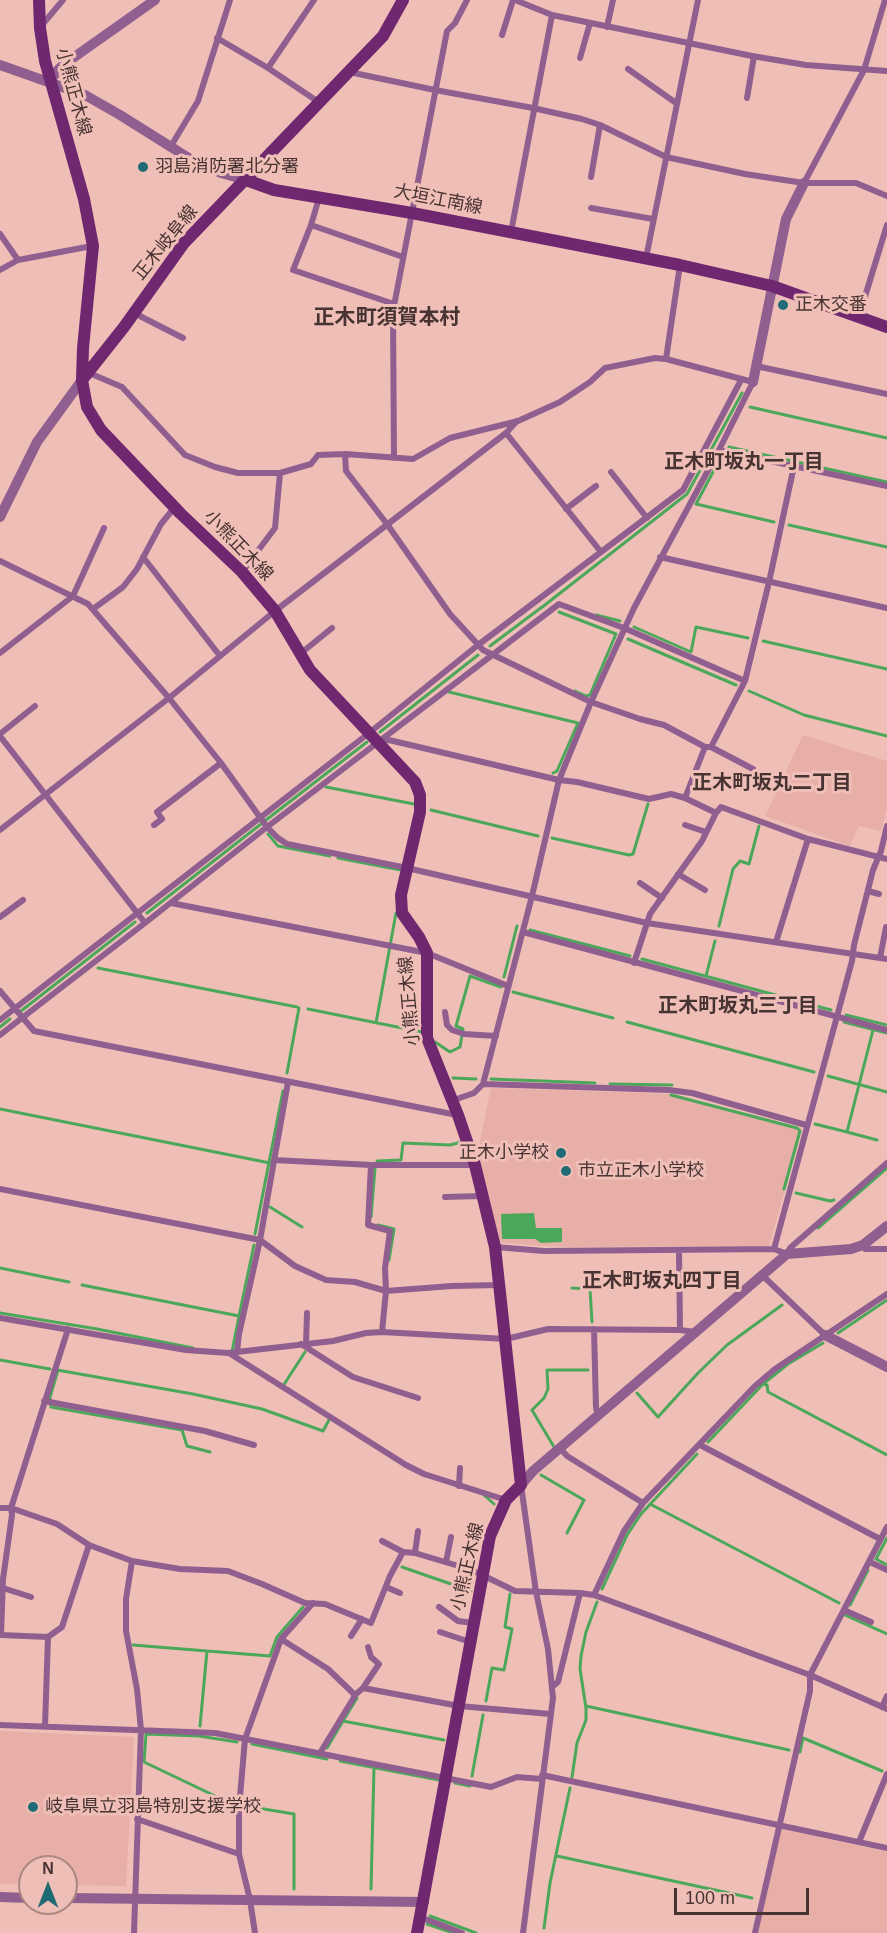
<!DOCTYPE html>
<html>
<head>
<meta charset="utf-8">
<style>
	body { margin:0 }
	#map { position:relative; width:887px; height:1933px; overflow:hidden; background:#efbeb7; font-family:Helvetica,sans-serif }
	canvas { display:block }
	.north { position:absolute; left:18px; top:1855px; width:60px; height:60px; box-sizing:border-box; background:#efbeb7; border:2px solid #ac8681; border-radius:50%; rotate:0deg; font-size:16px; font-weight:700; line-height:24px; text-align:center; color:#473331 }
	.north::after { content:''; display:block; margin:auto; width:21px; height:27px; background:#216b75; clip-path:polygon(50% 0,100% 100%,50% 72%,0 100%) }
	.scale { position:absolute; left:674px; top:1888px; width:135px; height:27px; box-sizing:border-box; border:3px solid #473331; border-top:0; padding-left:8px; font-size:18px; line-height:21px; white-space:nowrap; color:#473331; -webkit-text-stroke:4px #efbeb7; paint-order:stroke }
</style>
</head>
<body>
<div id="map">
<canvas width="887" height="1933"></canvas>
<div class="north">N</div>
<div class="scale">100 m</div>
</div>
<script>
const ctx = document.querySelector('canvas').getContext('2d');
ctx.lineJoin = 'round';
function fillPath(path, color) { ctx.fillStyle = color; ctx.fill(path, 'evenodd'); }
const shape = rows => new Path2D(rows.map(r => 'M' + r).join(''));
function strokePath(path, color, width, dash) { ctx.strokeStyle = color; ctx.lineWidth = width; ctx.lineCap = dash ? 'butt' : 'round'; ctx.setLineDash(dash || []); ctx.stroke(path); }
function drawText(font, color, halo, rows, align = 'center') {
  ctx.font = font + ' Helvetica,"Noto Sans JP",sans-serif'; ctx.lineWidth = 6; ctx.setLineDash([]); ctx.textBaseline = 'middle'; ctx.strokeStyle = halo; ctx.fillStyle = color; for (const [text, x, y, turn = 0] of rows) {
    ctx.save(); ctx.translate(x, y); ctx.rotate((+turn || 0) * Math.PI / 180); ctx.textAlign = isNaN(turn) ? turn : align; if (halo) ctx.strokeText(text, 0, 0); ctx.fillText(text, 0, 0); ctx.restore();
  }
}
fillPath(shape([
	[803,735,887,761,887,808,881,831,859,826,850,846,765,816],
	[491,1088,673,1094,802,1128,769,1246,575,1247,539,1246,500,1242,497,1239,478,1151],
	[0,1731,134,1737,126,1886,66,1885,66,1867,30,1867,30,1884,0,1884],
	[781,1829,887,1852,887,1933,758,1933]
]), '#e8afa9');
fillPath(shape([
	[534,1213,536,1228,562,1228,562,1242,541,1243,535,1239,502,1239,501,1214]
]), '#4ba85b');
strokePath(shape([
	[750,407,887,438],
	[729,447,887,482],
	[722,455,696,504,774,522],
	[789,525,887,547],
	[541,608,687,494,742,393],
	[559,612,616,634,590,695,586,696,575,691],
	[596,615,620,621],
	[634,627,691,652,696,627,748,638],
	[628,639,736,685],
	[763,641,887,669],
	[490,646,542,607],
	[749,691,804,715,887,736],
	[449,692,578,723,557,771,553,773],
	[380,732,478,655],
	[326,787,414,804,416,807],
	[431,810,538,836],
	[266,820,367,742],
	[268,834,278,846,330,856],
	[552,838,629,855,633,854,648,804],
	[338,858,401,870],
	[147,913,261,824],
	[719,926,733,869,740,861,749,864,759,826],
	[530,930,630,956],
	[642,959,831,1010],
	[98,968,297,1007],
	[706,976,715,941],
	[504,977,517,926],
	[513,992,613,1018],
	[308,1009,422,1032],
	[21,1011,135,922],
	[846,1015,887,1025],
	[627,1022,814,1072],
	[844,1022,887,1033],
	[376,1023,396,913],
	[0,1027,10,1019],
	[435,1042,450,1052,460,1047,463,1029,456,1026,470,976,501,987],
	[287,1073,299,1008],
	[828,1076,887,1092],
	[453,1078,476,1079],
	[491,1079,595,1083],
	[610,1084,672,1085],
	[671,1095,797,1128,800,1131,784,1189],
	[0,1109,270,1163],
	[815,1124,847,1132,873,1030],
	[847,1132,877,1140],
	[377,1161,401,1160,403,1143,450,1145,462,1142],
	[796,1193,830,1201,834,1200],
	[270,1207,302,1227],
	[371,1217,375,1168],
	[378,1225,394,1229,389,1260],
	[818,1228,887,1168],
	[255,1234,283,1091],
	[0,1268,69,1282],
	[82,1285,239,1316,254,1245],
	[572,1288,590,1289,592,1322],
	[0,1313,97,1329,193,1348],
	[838,1333,887,1300],
	[232,1352,239,1316],
	[0,1360,50,1369],
	[57,1370,193,1394,262,1409,323,1431,329,1420],
	[58,1370,50,1397,51,1407,182,1430,187,1446,210,1452],
	[763,1384,767,1385,768,1392,887,1455],
	[283,1386,305,1352],
	[637,1393,658,1417,698,1373,727,1345,782,1305],
	[708,1442,763,1384,788,1364,823,1343],
	[554,1447,532,1410,544,1398,548,1389,547,1370,588,1370],
	[541,1475,584,1500,567,1533],
	[484,1495,494,1504],
	[650,1504,839,1603],
	[887,1538,876,1559,887,1565],
	[402,1567,471,1591],
	[602,1589,627,1535,641,1514,697,1454],
	[850,1605,868,1570],
	[845,1615,887,1634],
	[133,1645,207,1651,200,1726],
	[207,1651,270,1656,277,1637,303,1607],
	[486,1701,492,1668,504,1670,512,1629,505,1627,510,1594],
	[586,1706,789,1750],
	[343,1721,357,1698],
	[252,1744,327,1759],
	[327,1748,343,1721,444,1740],
	[798,1752,800,1752,803,1738,882,1771],
	[340,1761,439,1780],
	[472,1776,483,1715],
	[572,1777,577,1743,586,1720,586,1708,580,1669,581,1656,586,1632,597,1602],
	[455,1783,470,1786],
	[234,1805,144,1762,146,1734,199,1736,237,1742],
	[246,1806,294,1814,294,1889],
	[557,1856,752,1898],
	[371,1889,374,1768],
	[430,1916,476,1933],
	[427,1924,453,1933],
	[544,1928,550,1883,570,1788]
]), '#4ba85b', 3);
strokePath(shape([
	[515,0,552,15,752,56,806,65,887,71],
	[42,25,63,0],
	[607,27,613,0],
	[502,35,513,0],
	[217,38,268,68,320,103],
	[580,58,590,23],
	[268,68,314,0],
	[628,69,676,103],
	[349,72,435,90,533,108,582,119,600,125,666,157,745,174,804,183,856,183,887,196],
	[747,98,754,56],
	[171,146,198,101,230,0],
	[591,177,600,125],
	[804,183,864,70,885,0],
	[319,198,311,225,293,270,394,304],
	[591,208,653,219],
	[311,225,403,257],
	[511,232,552,15],
	[0,234,18,260],
	[646,258,698,0],
	[0,270,18,260,92,246],
	[134,313,183,338],
	[859,316,887,225],
	[666,359,680,265],
	[756,366,887,394],
	[89,373,122,387,185,455,215,467,238,473,280,473,311,464,318,455,345,454,413,459,450,438,518,421,560,402,590,382,605,368,655,358,666,359,753,382,719,450,634,608,591,702,559,780,532,896,483,1084,474,1093,451,1101],
	[506,433,601,552],
	[719,450,887,486],
	[345,454,346,471,387,524,450,614,483,650,591,702,640,719,664,725,705,747,711,747,753,769],
	[394,458,393,311,447,31,455,23,467,0],
	[611,472,647,518],
	[566,509,596,486],
	[143,557,220,656],
	[660,557,887,608],
	[0,561,88,604,169,698,221,763,267,827,278,838,287,844,407,868,647,923,887,959],
	[242,572,275,528,280,473],
	[93,609,123,587,137,569,161,524,174,508],
	[0,653,73,596,104,528],
	[300,654,332,628],
	[0,734,35,706],
	[0,736,145,923,0,1035],
	[382,741,389,740,559,780,577,782,649,799,671,794,685,798,716,813,721,807,808,839,887,859],
	[711,747,745,681,769,582,794,466],
	[685,798,705,747],
	[154,825,162,819,157,812,221,763],
	[685,825,706,832],
	[0,830,169,698,275,611,506,433,517,421],
	[678,874,705,890],
	[640,883,662,898],
	[868,891,879,894],
	[171,903,427,953,508,986],
	[0,917,23,900],
	[145,923,267,827,559,604,624,628,745,681],
	[523,932,887,1030],
	[776,942,808,839],
	[880,958,886,927],
	[634,963,650,914,702,841,716,813],
	[0,991,34,1031,457,1115],
	[445,1012,447,1025,452,1030,464,1034,496,1036],
	[0,1020,369,733,478,645,683,490,741,380],
	[483,1084,669,1090,692,1093,806,1125],
	[274,1160,371,1165,368,1225,390,1231,385,1268,386,1291,382,1332],
	[371,1165,475,1165],
	[0,1189,260,1240,295,1266,326,1280,355,1282,386,1291,452,1286,499,1285],
	[445,1197,482,1196],
	[863,1245,865,1249,887,1249],
	[495,1247,544,1251,774,1249,787,1254,790,1248,887,1163],
	[774,1249,852,961,854,945,873,870,881,851,887,826],
	[679,1250,680,1330],
	[762,1275,825,1335],
	[0,1318,186,1350,228,1353,333,1341,366,1333,382,1332,506,1339,548,1329,680,1330,695,1332],
	[594,1329,596,1408,598,1415],
	[301,1344,353,1377,418,1398],
	[306,1344,307,1313],
	[237,1352,239,1334,260,1240,288,1082],
	[229,1353,406,1465,424,1474,506,1500],
	[44,1401,205,1431,254,1445],
	[700,1445,880,1539],
	[560,1448,567,1456,643,1503],
	[521,1485,536,1592,548,1649,553,1698,523,1933],
	[459,1486,460,1468],
	[0,1508,11,1508,57,1524,89,1545,132,1561,180,1569,228,1571,262,1584,305,1603,325,1604,371,1623,390,1576,403,1552,415,1553,472,1570,515,1591,580,1593,594,1595,810,1675,887,1709],
	[382,1541,403,1552],
	[415,1553,418,1531],
	[132,1561,126,1599,126,1631,137,1689,141,1730,134,1933],
	[446,1562,451,1537],
	[870,1562,887,1570],
	[386,1587,400,1593],
	[3,1588,31,1597],
	[594,1595,624,1531,643,1503,755,1386,775,1369,887,1294],
	[439,1607,458,1621,473,1623],
	[844,1610,871,1622],
	[440,1632,470,1642],
	[351,1636,362,1619],
	[48,1637,1,1635,3,1579,12,1515,11,1508,68,1329],
	[281,1639,328,1669,355,1695],
	[552,1687,558,1682,580,1593],
	[363,1688,379,1664,371,1657,368,1647],
	[882,1707,887,1696],
	[0,1725,215,1733,491,1787,517,1777,542,1779],
	[45,1726,48,1637,62,1627,89,1545],
	[320,1753,356,1694,363,1688,459,1706,550,1714],
	[542,1775,887,1848],
	[137,1819,239,1854],
	[859,1842,887,1774],
	[420,1917,462,1933],
	[255,1933,250,1900,239,1854,239,1808,245,1739,281,1639,313,1603],
	[755,1933,810,1691,810,1675,887,1527]
]), '#905f8f', 6);
strokePath(shape([
	[0,65,85,95,120,115,195,162,221,173,246,180],
	[50,82,56,72,63,65,155,0],
	[753,382,786,219,804,183],
	[0,517,37,442,82,380],
	[825,1335,887,1367],
	[521,1485,533,1471,787,1254,851,1249,863,1245,887,1226],
	[0,1897,30,1898],
	[66,1898,424,1902]
]), '#905f8f', 10);
strokePath(shape([
	[39,0,40,28,45,61,84,199,93,246,83,348,82,380,87,407,101,430,180,513,242,572,275,611,310,670,415,782,420,795,420,812,401,895,402,913,419,937,427,953,427,1038,458,1115,475,1165,495,1247,521,1485,506,1500,490,1536,417,1933],
	[246,180,274,190,412,213,680,265,772,286,887,327],
	[82,380,124,327,184,243,383,36,403,0]
]), '#6f276f', 12);
for (const [x, y, r, color] of [
	[143,167,6,"#216b75"],
	[783,305,6,"#216b75"],
	[561,1153,6,"#216b75"],
	[566,1171,6,"#216b75"],
	[33,1807,6,"#216b75"]
]) { const dot = new Path2D(); dot.arc(x, y, r, 0, 2 * Math.PI); ctx.fillStyle = color; ctx.fill(dot); strokePath(dot, '#efbeb7', 2); }
drawText('18px', '#473331', '#efbeb7', [
	["小熊正木線",73,92,75],
	["大垣江南線",438,200,11],
	["正木岐阜線",166,243,-51],
	["小熊正木線",238,546,46],
	["小熊正木線",410,1001,-95],
	["小熊正木線",468,1567,-77]
]);
drawText('18px', '#473331', '#efbeb7', [
	["羽島消防署北分署",155,167],
	["正木交番",795,305],
	["正木小学校",549,1153,"right"],
	["市立正木小学校",578,1171],
	["岐阜県立羽島特別支援学校",45,1807]
], 'left');
drawText('bold 20px', '#473331', '#efbeb7', [
	["正木町坂丸一丁目",744,462],
	["正木町坂丸二丁目",772,783],
	["正木町坂丸三丁目",738,1006],
	["正木町坂丸四丁目",662,1281]
]);
drawText('bold 21px', '#473331', '#efbeb7', [
	["正木町須賀本村",387,318]
]);
</script>
</body>
</html>
